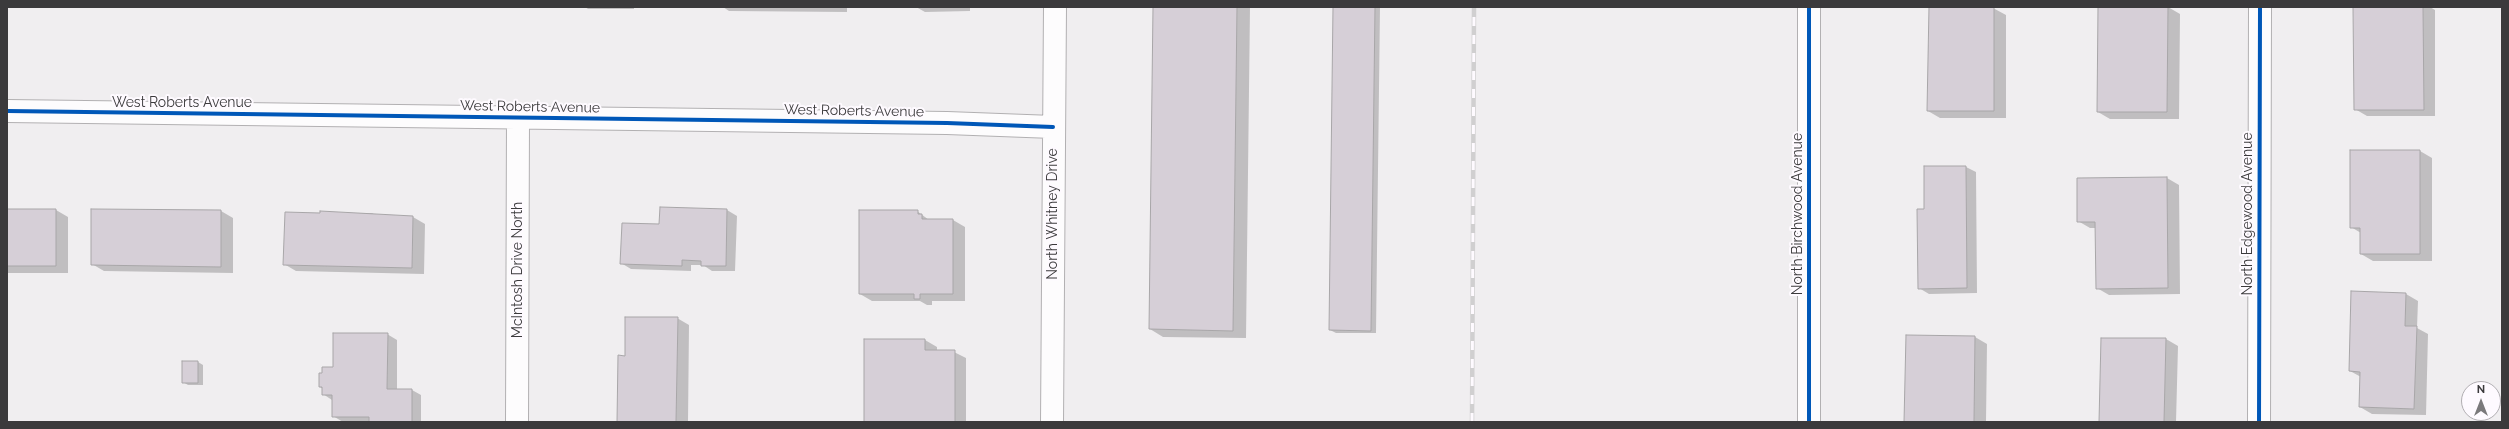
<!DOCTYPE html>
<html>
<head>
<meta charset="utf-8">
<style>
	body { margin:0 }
	#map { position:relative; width:2509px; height:429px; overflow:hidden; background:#f0eef0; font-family:Raleway,sans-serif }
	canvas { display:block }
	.frame { position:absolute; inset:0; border:8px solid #3b3a3c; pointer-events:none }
	.north { position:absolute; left:2461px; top:381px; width:40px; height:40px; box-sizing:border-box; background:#fefaff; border:1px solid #b0adb1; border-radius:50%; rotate:0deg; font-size:11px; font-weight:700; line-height:16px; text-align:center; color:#3b3a3c }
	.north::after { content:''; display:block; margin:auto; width:14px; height:18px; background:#7a797b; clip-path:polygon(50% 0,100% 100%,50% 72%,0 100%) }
</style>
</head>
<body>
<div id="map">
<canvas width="2509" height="429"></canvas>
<div class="frame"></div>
<div class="north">N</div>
</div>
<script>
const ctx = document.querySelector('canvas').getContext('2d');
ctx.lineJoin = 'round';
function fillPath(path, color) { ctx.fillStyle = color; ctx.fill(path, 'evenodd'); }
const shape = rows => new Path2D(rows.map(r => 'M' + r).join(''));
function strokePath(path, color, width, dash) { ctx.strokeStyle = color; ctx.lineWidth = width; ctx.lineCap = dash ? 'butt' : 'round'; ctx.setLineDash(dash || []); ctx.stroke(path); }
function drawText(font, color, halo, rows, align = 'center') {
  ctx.font = font + ' Raleway,sans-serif'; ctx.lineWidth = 4; ctx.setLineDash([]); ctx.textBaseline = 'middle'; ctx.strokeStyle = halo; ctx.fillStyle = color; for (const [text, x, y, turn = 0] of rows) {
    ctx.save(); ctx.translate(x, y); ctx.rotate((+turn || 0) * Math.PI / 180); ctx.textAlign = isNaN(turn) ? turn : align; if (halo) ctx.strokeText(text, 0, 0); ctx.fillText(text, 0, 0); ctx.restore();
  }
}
fillPath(shape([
	[522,7,568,7,568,8],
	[585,7,634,7,634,9,588,9],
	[665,7,713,7,713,8,667,8],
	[723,7,847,7,847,12,729,11],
	[916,7,970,7,970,11,925,12],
	[1154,7,1250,7,1246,338,1163,337,1150,329],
	[1334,7,1380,7,1376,333,1336,333,1330,330],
	[2099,7,2168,7,2180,14,2179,119,2110,119,2098,112],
	[2354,7,2430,7,2435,10,2435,116,2367,116,2355,109],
	[1993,8,2006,15,2006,118,1940,118,1928,111,1928,45],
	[2351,151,2420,151,2432,158,2432,261,2373,261,2361,254,2361,233,2351,227],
	[1925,167,1966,167,1976,172,1977,293,1929,294,1919,288,1925,210],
	[2167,178,2179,185,2180,294,2109,295,2097,288,2096,228,2090,228,2078,221],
	[661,208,727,210,737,216,735,271,712,271,703,265,691,265,691,271,631,269,621,263,660,225],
	[7,210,56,210,68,217,68,273,7,273],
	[221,211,233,218,233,273,104,271,92,264],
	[917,211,929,220,953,220,965,227,965,301,932,301,932,305,927,305,920,301,872,301,860,294],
	[286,213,372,213,377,216,413,217,425,224,424,274,296,271,284,264],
	[2406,294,2418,301,2417,328,2428,334,2426,415,2372,414,2360,407,2361,377,2350,371],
	[677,318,689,325,688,422,618,422,626,357],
	[387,334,397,340,397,390,412,390,421,395,421,422,343,422,333,416,332,400,323,394,323,389,320,387,323,374],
	[1907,336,1975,337,1987,344,1986,422,1905,422],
	[2166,339,2178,346,2176,422,2100,422],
	[925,340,937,347,937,352,954,352,966,358,966,422,865,422],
	[198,362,203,365,203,385,188,385,183,382]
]), '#0003');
const building = shape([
	[1153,7,1237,7,1233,331,1149,329,1153,7],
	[1333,7,1375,7,1371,331,1329,330,1333,7],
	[1929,7,1994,7,1994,111,1927,111,1929,7],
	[2098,7,2168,7,2167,112,2097,112,2098,7],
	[2353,7,2423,7,2424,110,2354,110,2353,7],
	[2350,150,2420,150,2420,254,2360,254,2360,228,2350,228,2350,150],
	[1924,166,1966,166,1967,288,1918,289,1917,209,1924,209,1924,166],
	[2167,177,2168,288,2096,289,2095,222,2077,222,2077,178,2167,177],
	[660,207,727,209,726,266,701,266,701,261,682,260,682,266,620,264,622,223,659,224,660,207],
	[7,209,56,209,56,266,7,266,7,209],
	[91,209,221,210,221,267,91,265,91,209],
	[859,210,918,210,918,214,922,214,922,219,953,219,953,294,920,294,920,299,914,299,914,294,859,294,859,210],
	[320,211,413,216,412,268,283,265,285,212,320,213,320,211],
	[2351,291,2406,293,2405,326,2417,326,2414,409,2359,407,2360,372,2349,371,2351,291],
	[625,317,678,317,676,422,617,422,618,355,625,356,625,317],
	[333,333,388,333,387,389,412,389,412,422,369,422,369,417,332,417,332,395,322,395,322,387,319,387,319,373,322,373,322,367,333,367,333,333],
	[1906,335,1975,336,1974,422,1904,422,1906,335],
	[2101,338,2166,338,2164,422,2099,422,2101,338],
	[864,339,925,339,925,350,955,350,955,422,864,422,864,339],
	[182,361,198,361,198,383,182,383,182,361]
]);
fillPath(building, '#d6cfd7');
strokePath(building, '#a8a6a8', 1);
const street = shape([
	[7,111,947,123,1053,127],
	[517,422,518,119],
	[1052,422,1055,7],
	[1809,422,1809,7],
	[2259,422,2260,7]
]);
strokePath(street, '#b2b0b2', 24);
strokePath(street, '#fdfcfd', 22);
const rail = shape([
	[1472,422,1474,7]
]);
strokePath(rail, '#d0cfd0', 4.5);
strokePath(rail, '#fefaff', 3, [9]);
strokePath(shape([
	[7,111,947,123,1053,127],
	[1809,422,1809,7],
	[2259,422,2260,7]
]), '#0057b8', 4);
drawText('14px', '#3b3a3c', '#fefaff', [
	["West Roberts Avenue",182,103],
	["West Roberts Avenue",530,107,1],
	["West Roberts Avenue",854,111,1],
	["North Whitney Drive",1053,214,-90],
	["North Birchwood Avenue",1798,214,-90],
	["North Edgewood Avenue",2248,214,-90],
	["McIntosh Drive North",518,270,-90]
]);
</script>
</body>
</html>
